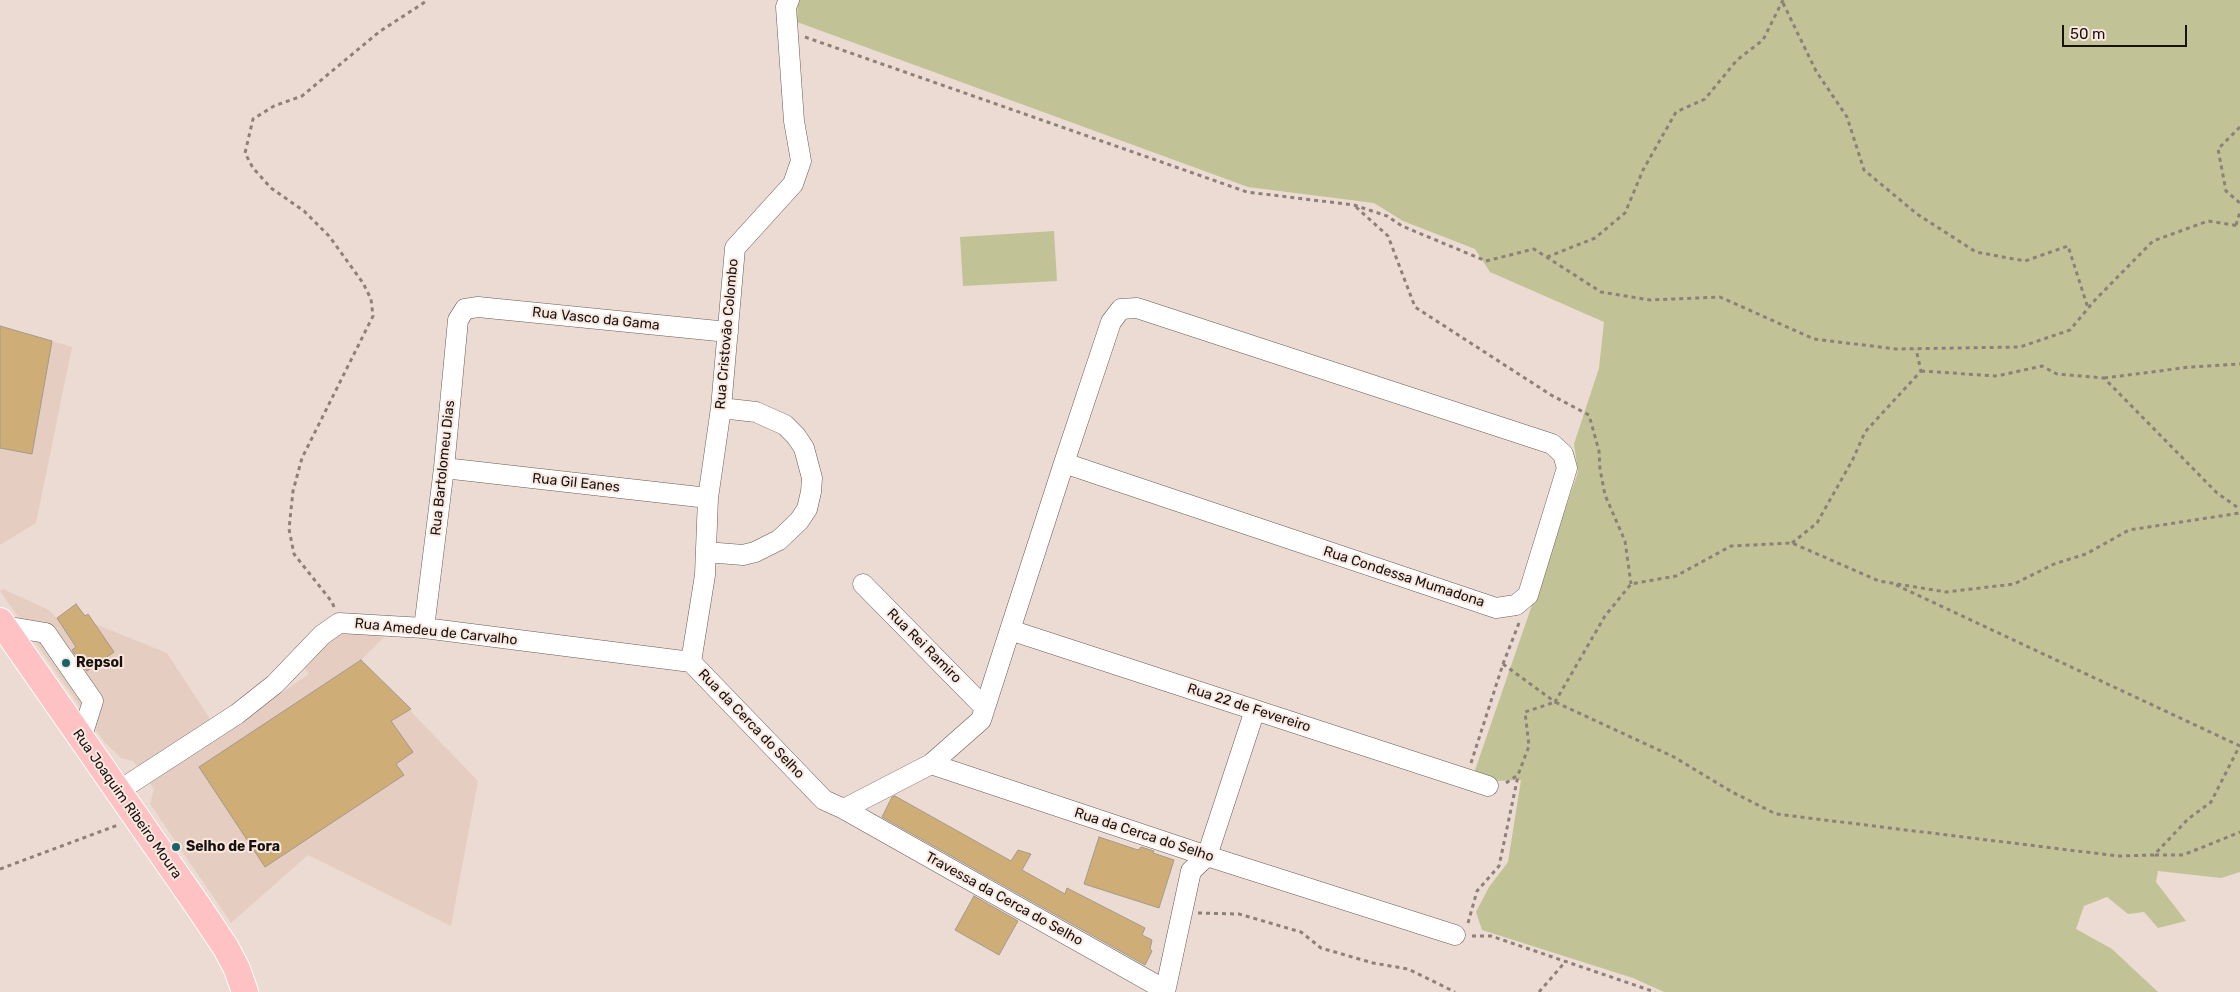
<!DOCTYPE html>
<html>
<head>
<meta charset="utf-8">
<style>
	body { margin:0 }
	#map { position:relative; width:2240px; height:992px; overflow:hidden; background:#ecdbd3; font-family:Rubik,sans-serif }
	canvas { display:block }
	.scale { position:absolute; left:2062px; top:25px; width:125px; height:22px; box-sizing:border-box; border:2px solid #18120f; border-top:0; padding-left:6px; font-size:15px; line-height:18px; white-space:nowrap; color:#18120f; -webkit-text-stroke:4px #f9e8e0; paint-order:stroke }
</style>
</head>
<body>
<div id="map">
<canvas width="2240" height="992"></canvas>
<div class="scale">50 m</div>
</div>
<script>
const ctx = document.querySelector('canvas').getContext('2d');
ctx.lineJoin = 'round';
function fillPath(path, color) { ctx.fillStyle = color; ctx.fill(path, 'evenodd'); }
const shape = rows => new Path2D(rows.map(r => 'M' + r).join(''));
function strokePath(path, color, width, dash) { ctx.strokeStyle = color; ctx.lineWidth = width; ctx.lineCap = dash ? 'butt' : 'round'; ctx.setLineDash(dash || []); ctx.stroke(path); }
function drawText(font, color, halo, rows, align = 'center') {
  ctx.font = font + ' Rubik,sans-serif'; ctx.lineWidth = 4; ctx.setLineDash([]); ctx.textBaseline = 'middle'; ctx.strokeStyle = halo; ctx.fillStyle = color; for (const [text, x, y, turn = 0] of rows) {
    ctx.save(); ctx.translate(x, y); ctx.rotate((+turn || 0) * Math.PI / 180); ctx.textAlign = isNaN(turn) ? turn : align; if (halo) ctx.strokeText(text, 0, 0); ctx.fillText(text, 0, 0); ctx.restore();
  }
}
fillPath(shape([
	[0,326,72,347,36,523,0,545],
	[3,589,49,610,57,618,77,604,85,616,88,614,95,624,167,653,212,722,223,733,309,674,302,666,330,640,346,632,385,636,361,660,478,781,451,926,308,855,231,923,150,804,154,789,133,761,121,758,105,743,0,591]
]), '#e6cdc1');
fillPath(shape([
	[798,0,2240,0,2240,872,2221,878,2158,871,2156,882,2186,921,2158,928,2144,912,2128,914,2107,897,2084,906,2076,929,2112,949,2158,992,1664,992,1633,978,1482,930,1476,912,1489,887,1508,862,1521,780,1495,781,1474,773,1578,472,1574,444,1599,368,1604,322,1490,272,1475,249,1403,221,1374,203,1248,187,797,22],
	[1054,231,1057,281,963,286,960,237]
]), '#c1c396');
const building = shape([
	[0,326,52,341,32,454,0,448,0,326],
	[76,604,85,616,88,614,114,652,87,671,72,650,76,647,57,618,76,604],
	[361,660,411,709,391,721,413,752,396,764,404,775,265,867,199,767,361,660],
	[895,796,1011,861,1018,850,1031,854,1022,870,1065,894,1067,888,1145,928,1142,935,1152,940,1150,949,1152,951,1145,965,882,817,892,797,895,796],
	[1099,837,1138,850,1141,847,1154,851,1153,853,1174,860,1159,908,1084,884,1099,837],
	[974,896,1018,921,999,955,955,930,974,896]
]);
fillPath(building, '#cead77');
strokePath(building, '#a39a8c', 1);
const minor = shape([
	[444,468,708,498],
	[706,552,743,555,755,552,779,540,799,521,807,509,811,492,812,478,804,448,796,436,785,425,756,412,721,408],
	[863,584,985,708],
	[4,626,46,633,93,701,81,739],
	[424,628,444,468,458,320,465,309,478,307,728,332],
	[1010,630,1488,786],
	[691,662,705,575,708,498,721,408,735,248,793,184,801,161,794,121,786,7,789,0],
	[691,662,824,800,844,809,1165,990],
	[931,764,1207,856,1455,935],
	[117,792,237,714,275,684,322,635,339,623,424,628,691,662],
	[844,809,931,764,981,720,1010,630,1064,463,1111,322,1121,309,1137,308,1552,444,1563,454,1567,468,1528,595,1516,605,1496,608,1064,463],
	[1165,992,1191,871,1207,856,1255,710]
]);
const major = shape([
	[0,621,198,906,226,948,237,969,245,992]
]);
strokePath(minor, '#6a5b54', 21);
strokePath(major, '#fff', 28);
strokePath(shape([
	[1783,3,1816,71,1847,117,1864,170,1917,214,1976,252,2025,261,2068,246,2088,308],
	[805,37,1247,192,1354,205,1387,216,1402,226,1486,261,1534,249,1601,292,1650,300,1720,297,1814,339,1896,349,2020,347,2070,330,2095,300,2153,241,2208,221,2240,226],
	[2240,127,2218,149,2226,191,2240,203],
	[1356,207,1388,236,1415,307,1551,395,1589,415,1599,451,1600,469,1605,495,1625,541,1631,584],
	[2236,225,2240,212],
	[1547,257,1595,238,1625,213,1643,170,1676,112,1705,99,1737,60,1763,40,1783,0],
	[1921,371,1997,376,2042,366,2057,374,2104,378,2217,493,2240,509],
	[2104,378,2190,367,2240,364],
	[1792,543,1817,523,1853,459,1865,432,1921,371,1916,349],
	[1896,585,2240,746],
	[334,607,332,602,294,554,289,529,293,491,302,458,373,316,371,299,363,283,329,236,304,211,271,188,253,168,245,153,253,119,274,106,302,96,379,32,428,0],
	[1503,664,1555,702,1605,616,1631,584,1676,576,1731,546,1792,543,1879,581,1946,592,2014,584,2054,564,2086,554,2129,530,2240,513],
	[1471,763,1503,664,1519,623],
	[1506,783,1518,775,1529,746,1525,712,1555,702,1674,757,1732,792,1776,814,2118,856,2154,855,2188,819,2211,802,2240,745],
	[2155,855,2183,855,2240,832],
	[0,869,118,825],
	[1198,913,1239,914,1301,932,1321,948,1373,963,1408,969,1455,992],
	[1468,923,1477,891,1499,866,1518,776],
	[1472,936,1491,936,1655,992],
	[1539,992,1566,961]
]), '#8c807a', 3, [4, 4]);
strokePath(minor, '#fff', 20);
strokePath(major, '#ffc2c4', 26);
for (const [x, y, r, color] of [
	[66,663,5,"#146468"],
	[176,847,5,"#146468"]
]) { const dot = new Path2D(); dot.arc(x, y, r, 0, 2 * Math.PI); ctx.fillStyle = color; ctx.fill(dot); strokePath(dot, '#f9e8e0', 2); }
drawText('14px', '#18120f', '#f9e8e0', [
	["Rua Vasco da Gama",596,319,6],
	["Rua Cristovão Colombo",727,334,-85],
	["Rua Bartolomeu Dias",443,468,-84],
	["Rua Gil Eanes",576,483,6],
	["Rua Condessa Mumadona",1404,577,18],
	["Rua Amedeu de Carvalho",436,632,6],
	["Rua Rei Ramiro",924,646,45],
	["Rua 22 de Fevereiro",1249,708,18],
	["Rua da Cerca do Selho",751,724,46],
	["Rua Joaquim Ribeiro Moura",127,804,55],
	["Rua da Cerca do Selho",1144,835,18],
	["Travessa da Cerca do Selho",1004,899,29]
]);
drawText('bold 14px', '#18120f', '#f9e8e0', [
	["Repsol",76,663],
	["Selho de Fora",186,847]
], 'left');
</script>
</body>
</html>
